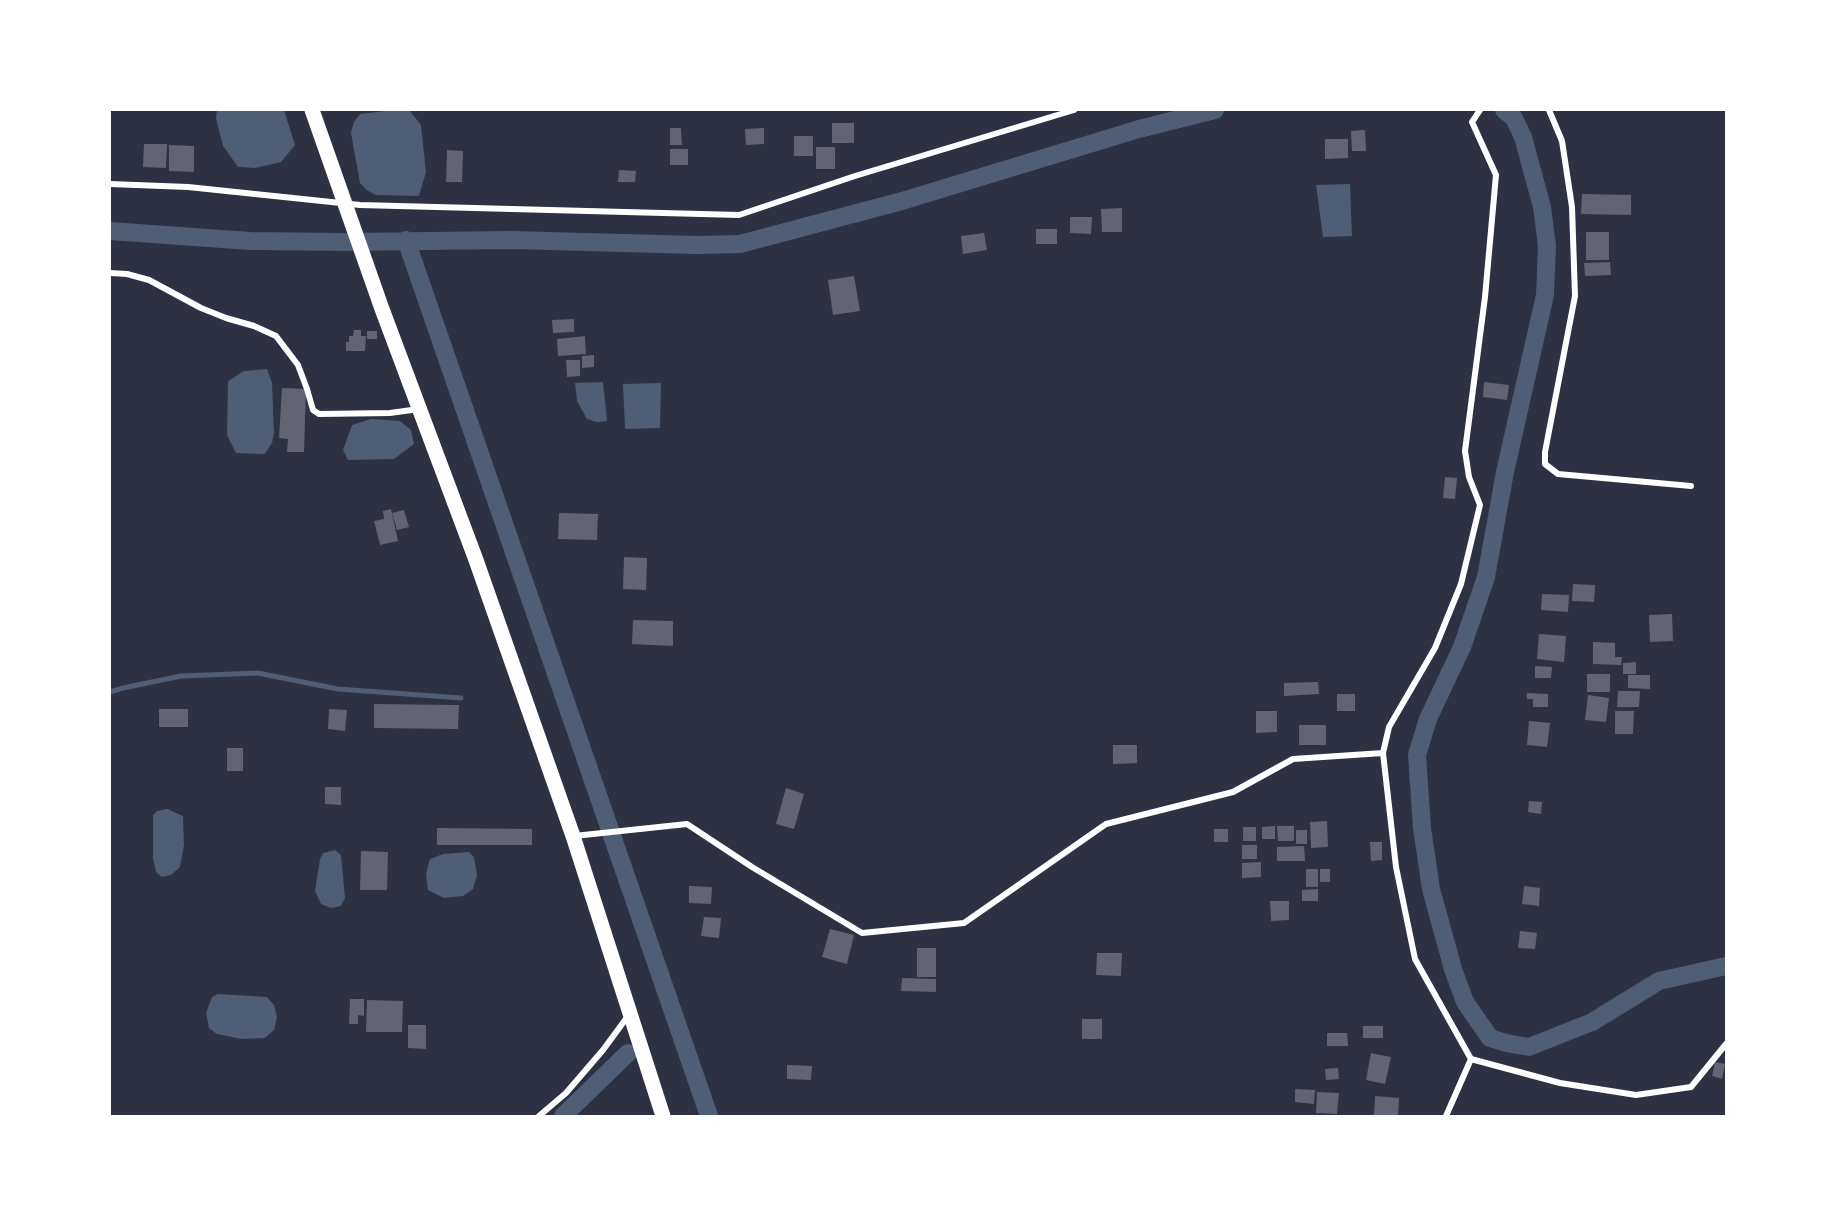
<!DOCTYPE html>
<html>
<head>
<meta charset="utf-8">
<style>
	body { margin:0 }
	#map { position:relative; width:1836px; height:1226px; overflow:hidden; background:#2d3142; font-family:"Golos Text",sans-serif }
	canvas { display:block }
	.frame { position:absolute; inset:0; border:111px solid #fff; pointer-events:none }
</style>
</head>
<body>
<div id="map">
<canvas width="1836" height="1226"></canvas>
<div class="frame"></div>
</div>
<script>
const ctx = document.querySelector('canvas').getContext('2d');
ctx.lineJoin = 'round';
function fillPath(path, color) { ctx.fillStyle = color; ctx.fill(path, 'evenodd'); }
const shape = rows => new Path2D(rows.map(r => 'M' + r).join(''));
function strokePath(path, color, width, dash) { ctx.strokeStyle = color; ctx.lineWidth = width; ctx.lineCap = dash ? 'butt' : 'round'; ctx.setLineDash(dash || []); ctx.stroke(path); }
fillPath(shape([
	[217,110,284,110,295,145,281,162,255,168,238,167,223,146,216,118],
	[394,110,409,110,421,125,426,172,419,196,376,195,368,191,360,183,351,133,354,122,360,114],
	[1350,184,1352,236,1323,237,1316,185],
	[267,369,272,383,274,433,272,443,265,454,236,453,227,435,228,381,244,371],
	[603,382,607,421,597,422,587,419,577,401,575,383],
	[661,383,660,428,625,429,623,384],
	[371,419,400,421,411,430,414,444,394,459,348,460,343,450,352,425],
	[167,809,183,816,184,845,180,867,171,875,162,877,156,872,153,858,153,815,157,811],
	[335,850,341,855,345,898,341,906,331,908,321,904,315,891,320,859,323,853],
	[469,852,474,857,477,875,473,889,463,896,444,898,428,890,426,874,430,859,443,854],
	[218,994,267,997,274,1005,277,1017,274,1030,265,1038,242,1039,217,1034,209,1028,206,1013,212,997]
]), '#4f5d75');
strokePath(shape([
	[110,692,123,688,181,676,258,673,338,689,461,698]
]), '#4f5d75', 5);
strokePath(shape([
	[1504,110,1514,118,1523,137,1542,207,1547,246,1545,295,1505,472,1486,577,1462,647,1428,719,1417,755,1422,828,1431,889,1453,969,1465,1002,1490,1038,1506,1043,1529,1047,1592,1022,1659,981,1726,966],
	[110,231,250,241,346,242,511,240,697,245,740,244,902,201,1139,129,1215,110],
	[406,240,709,1116],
	[563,1116,628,1053]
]), '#4f5d75', 18);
fillPath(shape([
	[832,123,854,123,854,143,832,143],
	[670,128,681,128,682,145,670,145],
	[764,128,764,144,746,145,745,129],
	[1365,130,1366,151,1352,151,1351,131],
	[794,136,813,136,813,156,794,156],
	[1325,139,1348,139,1348,158,1325,159],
	[144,144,167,144,166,168,143,167],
	[169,145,194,146,194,172,169,171],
	[816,147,835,147,835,169,816,169],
	[670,149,688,149,688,165,670,165],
	[447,150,463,151,462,182,446,182],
	[619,170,636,171,635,182,618,182],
	[1582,194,1631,195,1631,215,1581,214],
	[1122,208,1122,232,1102,232,1101,209],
	[1070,217,1092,217,1091,234,1070,233],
	[1036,229,1057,229,1057,244,1036,244],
	[1586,232,1609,232,1609,260,1586,260],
	[984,233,987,250,963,254,961,236],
	[1610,262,1611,275,1585,276,1584,263],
	[854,276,860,311,833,315,828,280],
	[574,319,574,332,553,333,552,320],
	[354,330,361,330,361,336,366,336,365,351,346,351,346,342,349,342,349,336,353,336],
	[367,331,377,331,377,339,367,339],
	[585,336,586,354,558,356,557,339],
	[594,355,594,367,582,368,582,356],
	[566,360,580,360,580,376,567,377],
	[1484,382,1509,385,1507,400,1483,397],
	[282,388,306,389,304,452,287,452,288,439,279,438],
	[1445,477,1457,478,1455,499,1443,498],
	[391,509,398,541,380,545,374,521,384,519,383,511],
	[404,510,409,527,397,530,392,513],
	[559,513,598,514,597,540,558,539],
	[624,557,647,558,646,590,623,589],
	[1573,584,1595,585,1594,602,1572,601],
	[1542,594,1569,595,1568,612,1541,610],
	[1672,614,1673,641,1650,642,1649,615],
	[633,620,673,621,673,646,632,644],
	[1539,634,1566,636,1564,662,1537,659],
	[1593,642,1615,643,1615,657,1622,657,1621,665,1593,664],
	[1636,662,1636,674,1623,674,1623,663],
	[1535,666,1552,667,1551,678,1535,678],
	[1587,674,1610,674,1610,692,1587,692],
	[1628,675,1650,675,1650,689,1628,688],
	[1318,682,1319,694,1284,696,1284,683],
	[1618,691,1640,691,1639,707,1617,707],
	[1527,693,1548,694,1548,707,1533,707,1533,699,1527,699],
	[1337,694,1355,694,1355,711,1337,711],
	[1588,695,1609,698,1606,722,1585,720],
	[374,704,459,705,458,729,374,728],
	[159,709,188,709,188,727,159,727],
	[329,709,347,710,345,731,328,729],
	[1256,711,1277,711,1277,732,1256,733],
	[1615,711,1634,711,1633,734,1615,734],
	[1529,721,1550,723,1547,747,1527,745],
	[1299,725,1326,725,1326,745,1299,745],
	[1113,745,1137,745,1137,763,1113,764],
	[227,748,243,748,243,771,227,771],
	[325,787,341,787,341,805,325,804],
	[786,788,804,794,794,829,776,824],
	[1529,801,1542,802,1541,814,1528,812],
	[1327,821,1328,847,1311,848,1310,822],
	[1275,826,1275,839,1262,839,1262,827],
	[1277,826,1294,826,1294,841,1278,841],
	[1243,827,1256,827,1256,841,1243,841],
	[437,828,532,829,532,845,437,845],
	[1214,829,1228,829,1228,842,1214,842],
	[1296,830,1307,830,1307,844,1296,844],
	[1370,842,1382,842,1382,860,1371,861],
	[1242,845,1257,845,1257,859,1242,859],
	[1304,846,1305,861,1277,861,1277,847],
	[361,851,388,852,387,890,360,890],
	[1261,862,1261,877,1242,878,1242,863],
	[1306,869,1318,869,1318,887,1306,887],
	[1320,869,1330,869,1330,882,1320,882],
	[689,886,712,887,711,904,689,903],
	[1524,886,1540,888,1539,906,1522,904],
	[1318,889,1318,901,1302,901,1302,890],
	[1270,901,1289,901,1289,920,1271,921],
	[704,917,721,918,719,938,701,936],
	[830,929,854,935,847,964,822,957],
	[1520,931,1537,933,1535,949,1518,948],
	[917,948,936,948,936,977,917,977],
	[1097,953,1122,953,1121,976,1096,975],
	[902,978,936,979,936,992,901,991],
	[350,999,364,999,364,1016,358,1015,358,1024,349,1024],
	[367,1000,403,1001,402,1032,366,1032],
	[1082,1019,1102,1019,1102,1039,1082,1039],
	[408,1025,426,1025,426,1049,408,1048],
	[1363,1026,1383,1026,1383,1038,1363,1038],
	[1327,1033,1347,1033,1348,1046,1327,1046],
	[1371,1053,1391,1057,1385,1084,1366,1080],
	[1715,1062,1725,1064,1722,1079,1712,1076],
	[787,1065,812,1066,811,1080,787,1079],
	[1338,1068,1339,1079,1326,1080,1325,1069],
	[1295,1089,1315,1090,1314,1104,1295,1102],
	[1317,1092,1339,1093,1337,1114,1316,1113],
	[1375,1096,1399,1098,1398,1116,1374,1116]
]), '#626471');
strokePath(shape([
	[1480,110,1472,122,1496,175,1485,297,1465,451,1469,477,1480,505,1461,584,1435,648,1389,727,1383,753,1396,867,1415,959,1471,1059,1560,1083,1636,1095,1691,1087,1726,1044],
	[1549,110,1562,141,1572,207,1575,296,1545,452,1545,464,1558,474,1691,486],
	[110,184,188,187,360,205,739,215,855,176,1074,110],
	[110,273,127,274,149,280,201,308,226,318,254,326,276,336,298,365,307,389,313,410,319,414,390,413,419,409],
	[574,836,687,824,752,867,862,933,964,923,1106,824,1233,792,1293,759,1383,753],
	[539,1116,566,1093,603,1050,628,1016],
	[1446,1116,1471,1059]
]), '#fff', 6);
strokePath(shape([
	[312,110,382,309,476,560,573,836,663,1116]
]), '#fff', 15);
</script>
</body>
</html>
